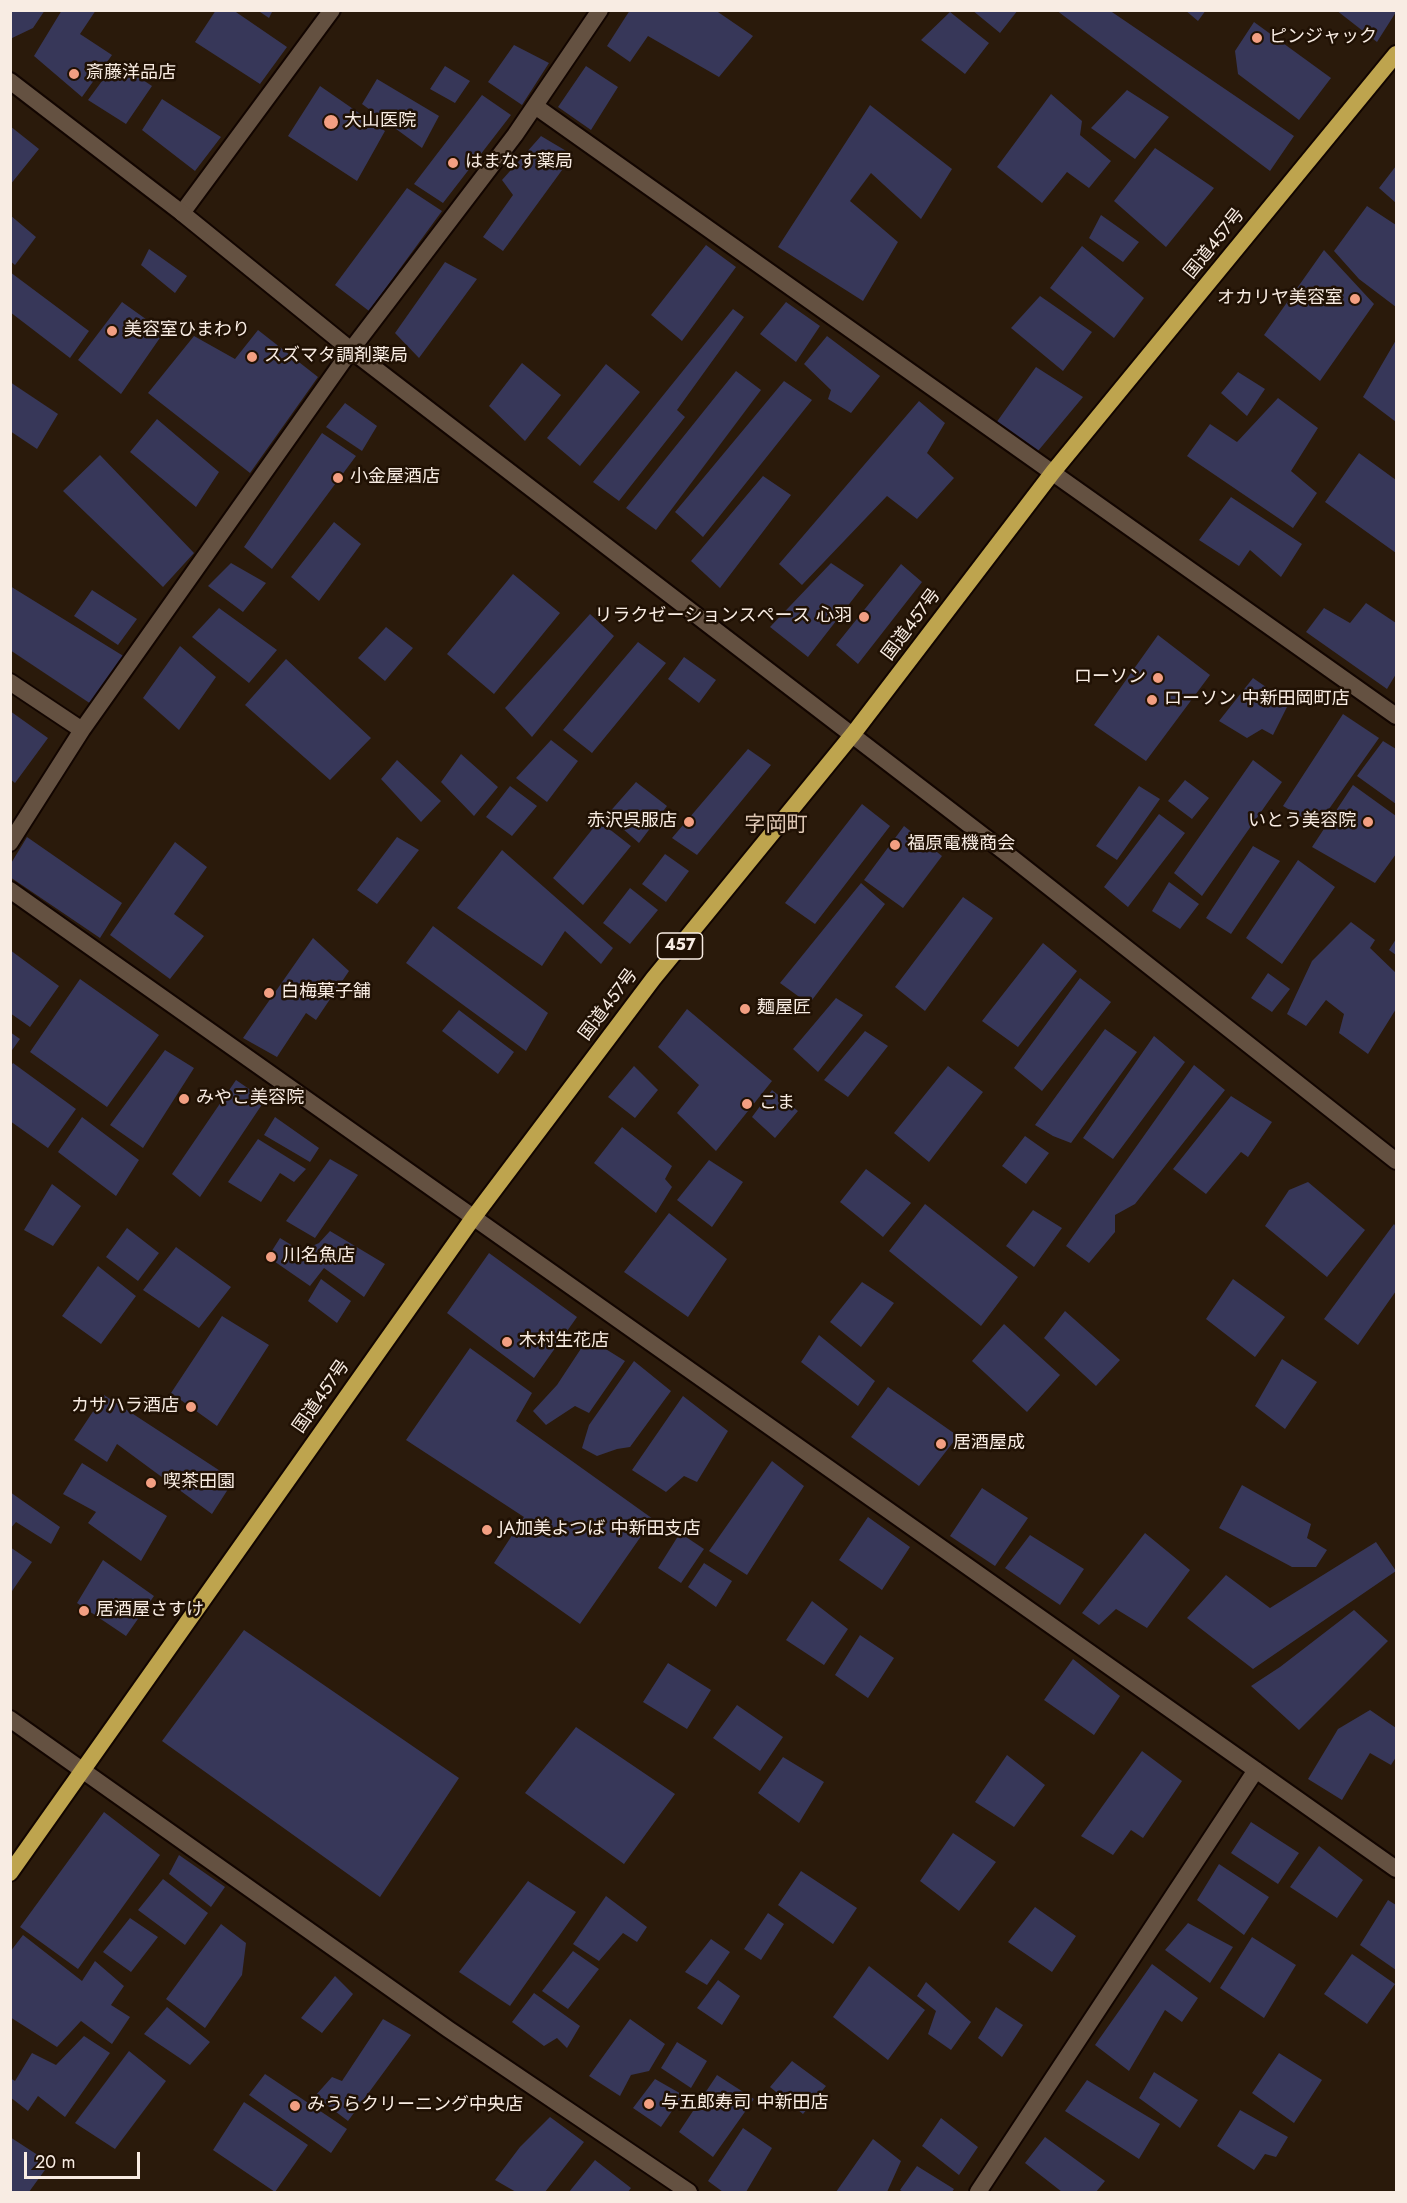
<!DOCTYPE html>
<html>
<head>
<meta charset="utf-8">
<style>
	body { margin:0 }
	#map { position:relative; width:1407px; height:2203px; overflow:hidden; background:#2a1a0b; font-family:Jost,sans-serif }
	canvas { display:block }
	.frame { position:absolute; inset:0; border:12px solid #f8ece3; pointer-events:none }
	.scale { position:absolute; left:24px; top:2152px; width:116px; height:27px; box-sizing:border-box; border:3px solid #f8ece3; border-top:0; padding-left:8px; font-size:18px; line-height:21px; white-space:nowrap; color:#f8ece3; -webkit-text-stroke:4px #201104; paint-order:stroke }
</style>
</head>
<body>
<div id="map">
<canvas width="1407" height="2203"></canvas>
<div class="frame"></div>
<div class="scale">20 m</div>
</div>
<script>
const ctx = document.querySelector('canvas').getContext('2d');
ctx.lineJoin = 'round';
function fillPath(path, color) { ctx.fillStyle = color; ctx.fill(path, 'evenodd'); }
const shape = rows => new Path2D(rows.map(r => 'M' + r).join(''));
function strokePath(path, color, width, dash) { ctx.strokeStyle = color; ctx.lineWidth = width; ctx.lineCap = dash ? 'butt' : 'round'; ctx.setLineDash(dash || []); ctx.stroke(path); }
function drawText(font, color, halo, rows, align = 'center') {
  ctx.font = font + ' Jost,"Noto Sans JP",sans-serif'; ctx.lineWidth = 5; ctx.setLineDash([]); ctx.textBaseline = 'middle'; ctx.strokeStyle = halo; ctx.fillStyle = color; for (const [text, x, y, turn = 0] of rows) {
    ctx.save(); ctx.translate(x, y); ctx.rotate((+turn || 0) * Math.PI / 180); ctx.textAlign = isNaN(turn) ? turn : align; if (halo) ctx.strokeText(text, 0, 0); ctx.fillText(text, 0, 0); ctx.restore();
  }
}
fillPath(shape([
	[10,10,45,10,33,28,10,39],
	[62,10,96,10,80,34,112,55,82,97,34,56],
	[216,10,233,10,287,47,260,84,195,42],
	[257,10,273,10,269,18],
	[630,10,715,10,753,36,719,77,648,36,630,62,607,46],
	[972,10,1018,10,1000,33],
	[1056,10,1109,10,1294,136,1270,171],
	[1185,10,1206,10,1198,21],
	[1336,10,1396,10,1396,12,1377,42],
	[950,12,989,43,965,74,921,40],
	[1254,22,1331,78,1299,120,1238,74,1235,51],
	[514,45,549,63,522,105,488,82],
	[116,62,152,86,126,124,88,100],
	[445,66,470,81,455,103,430,89],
	[586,66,618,87,591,130,558,107],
	[377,79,439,116,422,148,362,104],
	[320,86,385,131,357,181,288,136],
	[1127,90,1169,117,1135,159,1091,128],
	[1051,94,1082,121,1080,135,1111,161,1089,188,1067,172,1042,203,997,167],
	[482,95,511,115,443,203,414,184],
	[162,99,221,137,195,171,142,130],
	[870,105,952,169,921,219,871,173,850,201,898,242,863,301,778,247],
	[10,126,39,149,10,185],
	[541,136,573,155,503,251,483,237,513,195,502,180],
	[1155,148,1214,188,1166,247,1114,201],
	[1396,166,1396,203,1379,188],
	[407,188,442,211,369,311,335,285],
	[1367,206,1396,225,1396,307,1359,279,1334,251],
	[10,215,36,237,15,265,10,261],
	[1101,215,1139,242,1123,262,1089,238],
	[706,245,736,267,682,341,651,315],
	[1082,246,1144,298,1114,338,1050,288],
	[149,249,187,276,175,293,141,265],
	[1324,250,1374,304,1320,381,1264,335],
	[445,262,477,279,419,358,395,333],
	[10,272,89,331,70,358,10,312],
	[1040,296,1092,332,1063,371,1011,328],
	[122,302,164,332,121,394,78,360],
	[786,302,820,326,796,362,760,334],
	[733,309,744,317,677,410,685,417,619,501,593,482],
	[258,330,318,377,250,473,148,393,194,336,235,359],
	[827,336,880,376,851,413,828,399,831,390,804,364],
	[1396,340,1396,422,1363,397],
	[522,363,561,395,525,441,489,406],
	[606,364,640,392,580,466,547,438],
	[1036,367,1083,397,1038,451,996,423],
	[736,371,761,390,656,530,626,508],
	[1238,372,1265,389,1247,416,1221,393],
	[784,381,812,400,703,537,675,512],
	[10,382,58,414,37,449,10,431],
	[1278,398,1318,428,1291,471,1317,493,1293,528,1187,456,1210,424,1237,442],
	[919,401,945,423,927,453,954,478,917,519,887,496,802,585,779,564],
	[345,403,377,426,362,451,326,427],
	[157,419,219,472,196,507,130,452],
	[322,433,356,456,272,569,244,547],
	[1359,453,1396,480,1396,553,1325,502],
	[100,455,194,553,163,587,63,491],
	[763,476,791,495,720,588,691,561],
	[1231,497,1302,544,1281,577,1250,550,1239,566,1199,540],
	[334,522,361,544,319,601,291,577],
	[231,563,266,583,243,612,208,586],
	[831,563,864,585,808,657,770,627],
	[901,564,922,582,858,664,836,645],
	[513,574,560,613,494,694,447,654],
	[10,586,125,657,91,704,10,650],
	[92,590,137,619,118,645,74,616],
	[1366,603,1396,623,1396,674,1387,689,1306,632,1324,608,1350,623],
	[219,608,277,650,249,683,192,637],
	[590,614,614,636,532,737,505,708],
	[386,627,413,648,385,681,358,658],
	[1158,635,1210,675,1146,761,1094,725],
	[638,642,666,663,592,753,563,730],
	[180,646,216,677,179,730,143,698],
	[684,657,716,680,699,703,668,679],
	[286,659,371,738,330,780,245,705],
	[1253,678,1289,703,1273,735,1262,729,1247,738,1219,721],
	[10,711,48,738,15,783,10,779],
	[1343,714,1379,738,1317,826,1283,806],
	[551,740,578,761,547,802,516,778],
	[1383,741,1396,749,1396,804,1357,776],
	[748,749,771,765,697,855,672,838],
	[461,754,498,787,474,816,441,782],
	[397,760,441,801,421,822,381,779],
	[1253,760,1282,782,1202,896,1174,873],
	[1185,780,1209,798,1192,819,1168,801],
	[636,782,667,806,639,843,607,815],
	[1353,785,1396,816,1396,854,1375,883,1312,847],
	[510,786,537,806,512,836,486,817],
	[1139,786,1160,799,1117,860,1096,846],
	[862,804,890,826,815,924,785,903],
	[1159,814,1185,833,1128,907,1104,887],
	[599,821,631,846,583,905,553,878],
	[904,826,942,856,903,908,864,880],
	[27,837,122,903,100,938,10,877,10,865],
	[397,837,419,850,377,904,357,890],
	[175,842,207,867,174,914,204,936,170,979,110,935],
	[1253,846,1280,861,1231,934,1206,918],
	[502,850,613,948,601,964,565,931,542,966,457,908],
	[665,854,689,871,666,902,642,884],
	[1298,860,1335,887,1282,964,1246,938],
	[1169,882,1199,904,1180,929,1152,911],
	[861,883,885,904,809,1004,780,983],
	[630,888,658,910,630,944,603,923],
	[963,897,993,918,925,1011,895,987],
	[1351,922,1375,940,1370,948,1396,973,1396,1009,1368,1054,1339,1033,1344,1014,1326,1000,1306,1026,1287,1014,1312,961],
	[433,926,548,1013,526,1051,406,963],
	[313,938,349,971,316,1020,306,1013,277,1057,243,1038],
	[1396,939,1396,955,1389,950],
	[1043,943,1077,971,1018,1047,982,1021],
	[10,950,59,986,30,1027,10,1013],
	[1268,973,1290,989,1272,1012,1251,998],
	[1080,978,1111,1002,1042,1091,1014,1068],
	[80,979,159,1035,107,1107,30,1052],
	[836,998,863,1015,818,1072,793,1049],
	[687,1009,772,1081,716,1151,677,1113,699,1085,658,1047],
	[459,1010,514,1052,498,1074,442,1031],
	[1105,1029,1137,1052,1071,1143,1053,1136,1035,1125],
	[865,1031,888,1046,848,1097,824,1080],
	[10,1032,20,1039,10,1053],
	[1154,1036,1185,1062,1113,1159,1083,1138],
	[165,1050,194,1068,143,1148,110,1125],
	[13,1063,76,1109,48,1148,10,1121,10,1067],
	[1194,1065,1225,1090,1135,1204,1115,1215,1115,1232,1089,1263,1066,1246],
	[634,1066,658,1090,635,1118,608,1097],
	[948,1066,983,1092,929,1162,894,1133],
	[236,1080,265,1100,200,1197,172,1174],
	[772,1090,798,1111,775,1138,752,1117],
	[1231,1096,1272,1122,1248,1157,1241,1152,1206,1194,1173,1169],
	[82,1117,139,1160,116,1196,58,1152],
	[275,1117,319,1148,310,1162,264,1135],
	[622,1127,672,1166,665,1179,672,1187,656,1213,594,1163],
	[1025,1136,1049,1153,1026,1184,1002,1166],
	[258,1139,306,1169,294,1182,280,1173,261,1202,228,1182],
	[330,1159,358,1175,315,1238,286,1221],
	[709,1160,743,1182,712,1227,677,1200],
	[866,1169,911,1203,883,1237,840,1202],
	[1308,1182,1365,1230,1327,1277,1265,1226,1289,1190],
	[52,1184,81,1206,53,1246,24,1230],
	[925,1204,1018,1277,981,1326,889,1251],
	[1033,1210,1062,1228,1034,1267,1006,1246],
	[669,1213,727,1259,688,1317,624,1272],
	[1394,1224,1396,1227,1396,1291,1358,1345,1324,1319],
	[127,1228,159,1253,138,1281,106,1257],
	[330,1231,385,1264,364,1297,324,1268,310,1286,268,1257,280,1238,301,1251,319,1243],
	[176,1247,231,1287,199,1328,143,1290],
	[489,1253,577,1317,534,1378,447,1313],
	[98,1266,136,1296,101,1344,62,1316],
	[321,1279,351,1301,337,1323,308,1301],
	[1233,1279,1285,1317,1255,1357,1206,1319],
	[862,1282,894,1303,861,1347,830,1322],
	[1065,1311,1120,1360,1096,1386,1044,1338],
	[222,1316,269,1345,217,1426,171,1393],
	[1004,1324,1060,1375,1027,1412,972,1361],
	[819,1335,875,1381,858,1406,801,1362],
	[588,1338,625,1361,589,1413,575,1406,546,1425,533,1411,557,1385],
	[470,1348,532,1393,516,1421,653,1519,580,1624,494,1563,524,1517,406,1440],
	[1282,1359,1317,1382,1285,1429,1255,1406],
	[634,1361,671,1391,630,1447,617,1449,597,1456,582,1448,589,1425],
	[888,1387,958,1436,919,1486,851,1437],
	[104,1395,234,1480,212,1514,117,1444,107,1462,74,1440],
	[683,1396,728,1431,697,1482,684,1476,666,1492,632,1470],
	[772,1461,804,1486,747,1575,709,1551],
	[82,1463,167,1516,141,1561,88,1523,96,1512,63,1494],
	[1242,1485,1311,1524,1307,1538,1327,1550,1316,1567,1292,1567,1219,1528],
	[982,1488,1028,1518,995,1566,950,1536],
	[10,1492,60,1527,51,1544,16,1522,10,1529],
	[868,1517,910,1547,882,1590,839,1560],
	[680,1533,704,1549,681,1583,658,1568],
	[1145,1533,1190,1570,1147,1628,1116,1609,1099,1625,1082,1613],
	[1030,1535,1084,1569,1060,1605,1005,1568],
	[1376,1542,1396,1571,1253,1669,1187,1618,1226,1575,1270,1608],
	[10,1547,32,1562,10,1594],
	[103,1560,154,1596,126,1636,77,1603],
	[704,1563,732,1581,716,1607,688,1587],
	[812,1601,848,1629,824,1665,786,1640],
	[1354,1610,1388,1641,1299,1730,1251,1686,1280,1667],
	[244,1630,459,1778,380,1897,162,1741],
	[860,1635,894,1658,868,1698,835,1675],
	[1073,1659,1120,1696,1094,1735,1044,1700],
	[668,1663,711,1690,687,1729,643,1702],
	[737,1705,783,1737,760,1771,713,1738],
	[1370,1710,1396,1728,1396,1757,1391,1765,1370,1753,1342,1800,1308,1779,1338,1729],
	[576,1727,675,1794,624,1864,525,1793],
	[1142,1751,1182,1781,1143,1838,1131,1830,1113,1855,1081,1836],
	[1007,1755,1045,1785,1014,1827,975,1802],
	[783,1757,824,1782,799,1823,758,1793],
	[104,1812,160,1855,78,1969,20,1927],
	[1251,1822,1299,1853,1278,1884,1231,1853],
	[953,1833,996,1862,959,1911,920,1881],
	[1319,1846,1363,1880,1337,1918,1290,1887],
	[179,1855,225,1887,211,1907,169,1874],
	[1219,1864,1269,1897,1244,1935,1197,1900],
	[801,1871,857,1908,833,1944,778,1905],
	[163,1879,208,1913,185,1945,138,1910],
	[528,1881,576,1912,510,2006,459,1972],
	[606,1896,647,1927,637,1942,623,1933,599,1961,573,1944],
	[1388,1900,1396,1905,1396,1970,1360,1945],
	[1035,1907,1076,1936,1052,1972,1008,1942],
	[768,1913,784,1924,761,1960,744,1949],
	[130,1918,158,1937,131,1972,103,1952],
	[1188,1923,1233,1947,1210,1983,1165,1950],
	[221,1924,246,1943,242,1975,205,2028,166,1999],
	[23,1935,82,1981,95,1961,124,1986,111,2005,130,2017,112,2044,81,2021,57,2047,10,2017,10,1952],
	[1252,1937,1296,1965,1264,2018,1220,1988],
	[711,1939,730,1952,707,1985,685,1972],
	[573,1951,599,1969,568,2009,542,1991],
	[1352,1954,1395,1984,1367,2024,1324,1994],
	[1152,1964,1198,1998,1182,2022,1165,2010,1129,2071,1095,2045],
	[869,1966,925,2010,888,2060,833,2017],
	[335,1976,353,1994,322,2033,301,2018],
	[718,1980,740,1996,722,2025,697,2008],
	[926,1982,971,2022,951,2050,928,2034,936,2011,917,1996],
	[534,1993,580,2026,567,2048,557,2038,544,2046,512,2022],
	[167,2007,210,2042,190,2065,144,2034],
	[996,2007,1023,2025,1002,2057,978,2038],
	[383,2019,411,2035,348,2121,315,2096,332,2077,342,2081],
	[630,2019,665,2044,649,2071,631,2075,620,2096,589,2076],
	[84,2036,110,2053,65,2117,38,2096,28,2111,10,2097,10,2078,15,2081,32,2053,56,2065],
	[677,2042,707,2061,691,2088,661,2068],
	[129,2051,166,2081,115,2149,75,2123],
	[1279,2053,1322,2080,1294,2123,1252,2093],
	[792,2061,826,2086,803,2114,770,2087],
	[1154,2072,1198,2100,1180,2128,1139,2098],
	[265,2074,347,2129,331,2153,249,2095],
	[717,2075,754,2099,713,2157,679,2132],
	[655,2079,683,2095,661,2127,633,2108],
	[1087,2080,1160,2124,1139,2159,1065,2111],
	[244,2102,308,2145,275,2192,213,2150],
	[1240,2110,1288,2137,1276,2157,1265,2154,1254,2170,1217,2146],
	[550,2117,584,2142,545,2192,516,2192,495,2180,520,2147],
	[941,2118,978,2147,959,2175,922,2146],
	[743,2128,772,2148,746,2192,723,2192,708,2181],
	[10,2137,50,2163,29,2192,10,2192],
	[1045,2137,1105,2181,1096,2192,1062,2192,1025,2163],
	[873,2139,901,2161,887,2192,836,2192],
	[595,2160,631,2188,628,2192,569,2192],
	[917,2166,954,2189,952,2192,903,2192,900,2190]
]), '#373759');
const minor = shape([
	[535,106,1396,716],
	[182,213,332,10],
	[10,682,82,730],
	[10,843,82,730,351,350,515,135,600,10],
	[10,890,1396,1869],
	[10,1719,448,2029,689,2192],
	[978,2192,1256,1770]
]);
const tertiary = shape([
	[10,81,182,213,351,350,1011,857,1396,1161]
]);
const trunk = shape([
	[10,1873,473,1218,653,979,853,734,1053,472,1396,54]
]);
strokePath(minor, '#120500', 20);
strokePath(tertiary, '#120500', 20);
strokePath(trunk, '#120500', 20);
strokePath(minor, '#645141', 16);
strokePath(tertiary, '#645141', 16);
strokePath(trunk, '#bea44e', 16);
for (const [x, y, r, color] of [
	[1257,38,6,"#f39f82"],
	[74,74,6,"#f39f82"],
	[331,122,8,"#f39f82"],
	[453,163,6,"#f39f82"],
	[1355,299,6,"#f39f82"],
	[112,331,6,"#f39f82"],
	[252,357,6,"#f39f82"],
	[338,478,6,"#f39f82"],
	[864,617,6,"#f39f82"],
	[1158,678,6,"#f39f82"],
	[1152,700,6,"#f39f82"],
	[689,822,6,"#f39f82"],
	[1368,822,6,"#f39f82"],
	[895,845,6,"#f39f82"],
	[269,993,6,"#f39f82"],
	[745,1009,6,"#f39f82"],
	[184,1099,6,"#f39f82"],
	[747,1104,6,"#f39f82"],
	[271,1257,6,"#f39f82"],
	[507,1342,6,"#f39f82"],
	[191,1407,6,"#f39f82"],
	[941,1444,6,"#f39f82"],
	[151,1483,6,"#f39f82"],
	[487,1530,6,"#f39f82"],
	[84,1611,6,"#f39f82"],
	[649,2104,6,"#f39f82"],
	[295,2106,6,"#f39f82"]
]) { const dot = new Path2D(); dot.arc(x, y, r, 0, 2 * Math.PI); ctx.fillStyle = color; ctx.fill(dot); strokePath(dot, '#201104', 2); }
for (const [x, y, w] of [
	[680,946,45]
]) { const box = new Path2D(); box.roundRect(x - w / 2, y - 13, w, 26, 4.5); ctx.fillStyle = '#201104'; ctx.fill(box); strokePath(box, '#f8ece3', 1.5); }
drawText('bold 16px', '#f8ece3', null, [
	["457",680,946]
]);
drawText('18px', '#f8ece3', '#201104', [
	["ピンジャック",1269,38],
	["斎藤洋品店",86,74],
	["大山医院",344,122],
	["はまなす薬局",465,163],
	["オカリヤ美容室",1343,299,"right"],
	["美容室ひまわり",124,331],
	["スズマタ調剤薬局",264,357],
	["小金屋酒店",350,478],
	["リラクゼーションスペース 心羽",852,617,"right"],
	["ローソン",1146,678,"right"],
	["ローソン 中新田岡町店",1164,700],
	["赤沢呉服店",677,822,"right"],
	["いとう美容院",1356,822,"right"],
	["福原電機商会",907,845],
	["白梅菓子舗",281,993],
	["麺屋匠",757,1009],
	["みやこ美容院",196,1099],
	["こま",759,1104],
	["川名魚店",283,1257],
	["木村生花店",519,1342],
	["カサハラ酒店",179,1407,"right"],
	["居酒屋成",953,1444],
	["喫茶田園",163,1483],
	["JA加美よつば 中新田支店",499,1530],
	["居酒屋さすけ",96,1611],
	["与五郎寿司 中新田店",661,2104],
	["みうらクリーニング中央店",307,2106]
], 'left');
drawText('18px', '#f8ece3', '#201104', [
	["国道457号",1215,244,-51],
	["国道457号",912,625,-53],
	["国道457号",609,1005,-53],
	["国道457号",322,1397,-55]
]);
drawText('21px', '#dfc8b5', '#201104', [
	["字岡町",776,826]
]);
</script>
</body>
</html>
